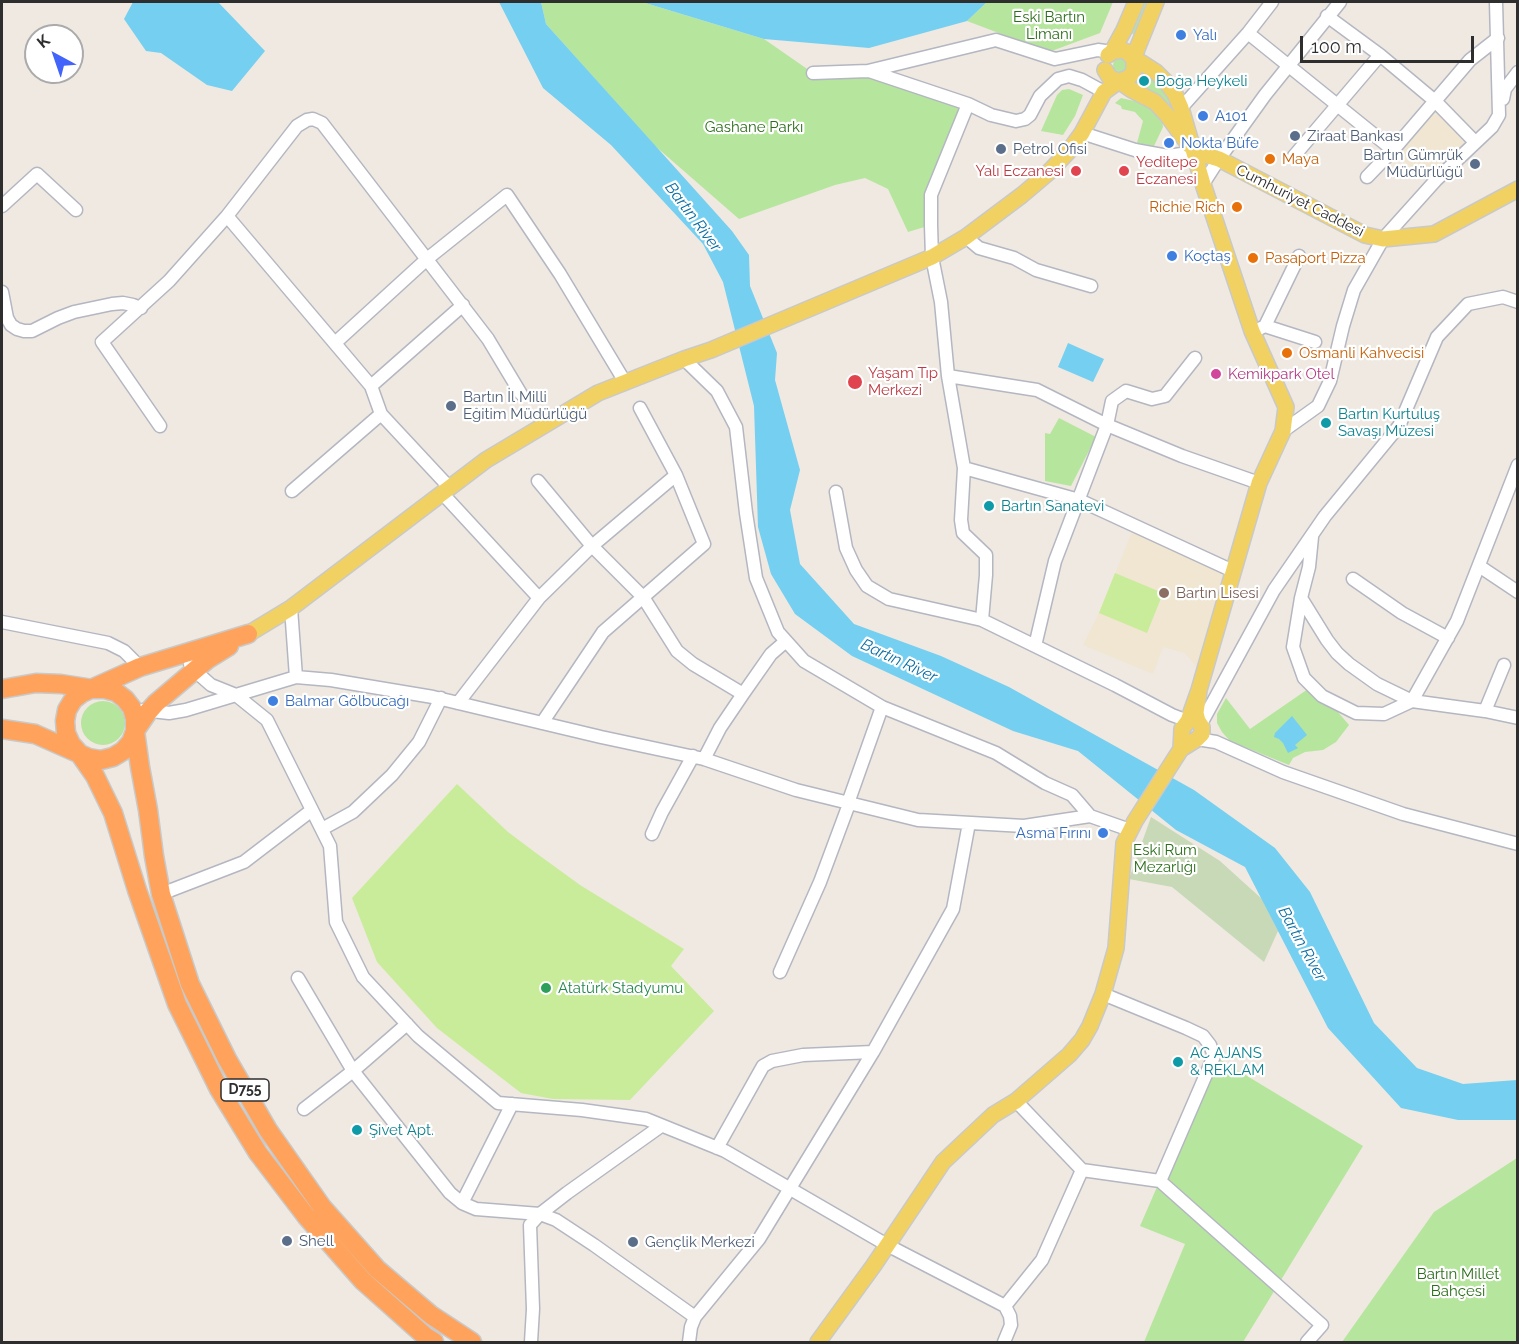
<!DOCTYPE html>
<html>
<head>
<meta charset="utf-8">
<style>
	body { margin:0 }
	#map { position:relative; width:1519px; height:1344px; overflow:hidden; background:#efe9e1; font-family:Raleway,sans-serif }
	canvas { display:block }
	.frame { position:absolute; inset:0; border:3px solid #2e2e2e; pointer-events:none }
	.north { position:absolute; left:24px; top:24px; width:60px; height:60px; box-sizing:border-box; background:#fff; border:2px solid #ababab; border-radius:50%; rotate:320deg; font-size:16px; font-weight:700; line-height:24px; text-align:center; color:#2e2e2e }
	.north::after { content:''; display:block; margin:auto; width:21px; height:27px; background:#4264fb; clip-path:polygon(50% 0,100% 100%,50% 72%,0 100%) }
	.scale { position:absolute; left:1300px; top:36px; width:174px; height:27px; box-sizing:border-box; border:3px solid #2e2e2e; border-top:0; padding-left:8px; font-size:18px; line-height:21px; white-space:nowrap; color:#2e2e2e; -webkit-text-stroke:4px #fff; paint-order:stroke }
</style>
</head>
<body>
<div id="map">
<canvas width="1519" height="1344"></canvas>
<div class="frame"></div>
<div class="north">K</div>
<div class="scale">100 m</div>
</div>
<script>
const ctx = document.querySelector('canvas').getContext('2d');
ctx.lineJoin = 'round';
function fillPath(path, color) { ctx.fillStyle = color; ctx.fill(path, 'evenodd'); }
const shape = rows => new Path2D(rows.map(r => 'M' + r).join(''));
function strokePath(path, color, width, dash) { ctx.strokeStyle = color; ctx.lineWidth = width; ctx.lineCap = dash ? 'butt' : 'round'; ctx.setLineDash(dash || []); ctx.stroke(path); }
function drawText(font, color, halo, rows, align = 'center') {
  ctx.font = font + ' Raleway,sans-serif'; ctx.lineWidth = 4.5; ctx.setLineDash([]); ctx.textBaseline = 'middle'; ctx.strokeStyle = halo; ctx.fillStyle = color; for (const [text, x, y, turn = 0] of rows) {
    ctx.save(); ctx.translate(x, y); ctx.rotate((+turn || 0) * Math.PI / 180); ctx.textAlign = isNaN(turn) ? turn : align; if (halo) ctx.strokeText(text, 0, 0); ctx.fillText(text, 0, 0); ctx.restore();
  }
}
fillPath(shape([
	[1437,114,1467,145,1431,180,1393,154,1425,116],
	[1132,532,1228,573,1199,670,1185,653,1163,647,1153,674,1083,645,1099,613]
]), '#f0e6d1');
fillPath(shape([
	[541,2,642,2,764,39,813,73,868,71,968,104,931,195,931,225,908,232,888,189,865,178,835,185,739,219,654,145,546,24],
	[987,2,1113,2,1100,33,1049,52,967,21],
	[1142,2,1151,2,1138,37,1129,32],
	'1113 65a7 7 0 1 1 14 0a7 7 0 1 1-14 0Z',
	[1142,68,1169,94,1178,119,1131,85],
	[1069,89,1083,95,1075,116,1063,135,1041,131,1057,95,1062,90],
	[1121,98,1148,104,1162,120,1163,127,1154,146,1137,143,1143,121,1135,112,1122,109,1121,106,1115,103],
	[1059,418,1096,437,1071,486,1045,481,1045,433,1050,434],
	[1308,689,1317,697,1337,711,1349,725,1336,742,1323,750,1305,752,1293,758,1289,765,1230,741,1222,732,1217,723,1217,714,1226,698,1250,729],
	'81 723a22 22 0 1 1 44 0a22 22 0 1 1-44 0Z',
	[1214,1056,1363,1146,1243,1342,1144,1342,1185,1244,1140,1226],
	[1517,1158,1517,1342,1342,1342,1434,1212]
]), '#b6e59e');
fillPath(shape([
	[1151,817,1220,861,1262,899,1278,931,1264,962,1172,887,1129,879]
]), '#c8d9b8');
fillPath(shape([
	[1115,573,1163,593,1147,633,1099,613],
	[457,784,508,832,536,853,580,885,684,949,671,966,714,1011,630,1100,553,1099,521,1093,437,1028,377,962,352,898]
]), '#c9ec9a');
fillPath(shape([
	[133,2,218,2,265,51,232,91,207,85,161,53,146,51,124,19],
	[499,2,541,2,546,24,732,231,749,255,750,286,777,353,775,380,800,470,790,510,800,564,854,624,941,656,1009,687,1194,790,1275,848,1310,892,1374,1023,1417,1068,1463,1084,1517,1080,1517,1120,1458,1120,1401,1108,1328,1028,1245,867,1176,830,1078,751,1013,731,852,656,795,614,771,574,758,527,754,406,723,282,703,244,611,145,543,88],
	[642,2,987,2,967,21,869,48,764,39],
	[1068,343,1104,359,1093,382,1058,367],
	[1292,716,1307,735,1295,745,1298,748,1288,753,1283,743,1279,739,1274,737,1275,733]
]), '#75cff0');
const minor = shape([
	[1327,16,1380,55,1435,101,1475,142],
	[1248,33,1393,150],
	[869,71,968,104,991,115,1016,121,1025,119,1030,115,1040,96,1058,79,1069,76,1082,80,1104,92],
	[813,73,868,71,996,40,1055,59,1098,50,1112,52],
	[1503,99,1505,89,1518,72],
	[968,104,931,195,931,225,932,257,941,302,948,376,964,468,961,520,963,533,986,555,986,575,982,620],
	[1181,113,1181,108,1248,33,1272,2],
	[1082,133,1135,150,1168,156,1195,152],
	[1294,156,1380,55],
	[1367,177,1393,150,1470,60,1498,38],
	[1203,184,1219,159,1265,95,1340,2],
	[2,206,37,174,76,210],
	[227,216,297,126,307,120,313,119,322,123,488,339,521,394],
	[966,237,979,248,1014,258,1036,270,1091,286],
	[2,292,7,318,11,325,17,329,24,331,32,331,58,318,74,312,112,304,123,303,133,305,141,308],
	[1265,326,1299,256],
	[1259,329,1265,326,1315,342],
	[335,343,427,259,507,195,560,274,625,382],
	[1195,358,1165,396,1152,399,1126,391,1112,401,1107,425,1182,456,1259,483],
	[684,359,717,391,736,427,746,513,756,578,778,632,804,661,882,707,996,753,1045,783,1072,795,1090,816],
	[948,376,1037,390,1107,425,1055,561,1035,646],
	[160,426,102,342,169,281,227,216,371,386],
	[1283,431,1318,406,1330,381,1343,326,1354,290,1383,239,1436,180,1492,127,1499,115,1496,2],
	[964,468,1079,500,1233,571],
	[538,481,592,546,643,597,677,651,693,664,743,694],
	[449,487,381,414,371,386,463,305],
	[292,491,381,414],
	[836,492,846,548,856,570,867,586,889,599,982,620,1115,685,1172,715,1188,721],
	[442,493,539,598],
	[1312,537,1309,567,1301,598,1293,647,1304,678,1322,696,1356,713,1384,714,1412,701,1485,711,1518,718],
	[1479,566,1518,592],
	[1353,579,1402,613,1448,638],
	[1301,598,1327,640,1337,653,1349,664,1377,684,1412,701,1457,621,1518,465],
	[291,608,296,677],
	[2,622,108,643,124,651,140,667],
	[190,664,194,670,211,685,236,695,267,720,330,846,336,922,363,977,418,1036,498,1103,582,1110,646,1119,725,1151,887,1245,1005,1306,1010,1316,1011,1325,1004,1342],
	[458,703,539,598,592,546,676,475],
	[143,710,169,713,186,710,296,677,331,680,433,697,601,737,704,759,796,790,918,820,1024,826,1090,816,1130,830],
	[1485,711,1504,665],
	[542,723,603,632,704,544,676,475,640,408],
	[1201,724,1274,590,1325,516,1399,426,1437,337,1468,304,1503,297,1518,302],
	[1197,739,1216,742,1283,772,1403,814,1518,844],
	[704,759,720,728,743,694,771,654,786,641],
	[322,829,353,812,392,775,419,742,441,698],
	[652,834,662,812,693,756],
	[161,894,244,862,312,810],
	[780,972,820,882,849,804,848,803,882,707],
	[298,978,353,1071,450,1193,462,1203,476,1209,540,1214,556,1220,594,1245,695,1317],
	[1103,994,1186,1028,1203,1036,1210,1045,1214,1056,1160,1181,1322,1325,1307,1342],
	[1016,1101,1082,1170,1160,1181],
	[304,1109,353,1071,407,1024],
	[717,1148,763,1066,772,1061,803,1055,873,1052],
	[462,1203,512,1104],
	[1005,1306,1042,1260,1082,1170],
	[531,1342,533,1309,530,1225,540,1214,567,1193,661,1126],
	[689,1342,691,1327,695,1317,759,1239,873,1052,953,909,969,823]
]);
const major = shape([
	[1112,52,1122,50,1127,52,1134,59,1142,63,1156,72,1167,83,1175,94,1181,108,1203,184,1252,331,1286,407,1283,431,1259,483,1199,690,1188,721,1182,729,1181,749],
	[1108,55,1112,52,1124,30,1136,2],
	[1105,70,1110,78,1119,81,1132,90,1155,102,1167,115,1189,145],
	[1195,152,1219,159,1365,235,1383,239,1434,234,1518,189],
	[248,634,291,608,486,460,598,393,684,359,711,350,932,257,966,237,1022,195,1048,173,1069,151,1082,133,1104,92,1119,81,1128,78,1132,74,1134,70,1134,59,1137,49,1156,2],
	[818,1342,874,1265,943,1162,993,1115,1016,1101,1046,1075,1069,1055,1082,1040,1090,1026,1103,994,1116,948,1124,843,1135,821,1181,749,1197,739,1202,734,1202,727,1198,721,1196,713,1199,690]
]);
const highway = shape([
	[248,634,140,667,82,693,73,700,67,710,65,721,66,733,71,744,79,753,95,776,113,813,137,890,177,1004,219,1089,258,1153,306,1216,363,1281,426,1337,434,1342],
	[2,689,36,683,61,684,93,689,105,689,116,692,125,699,132,708,135,719,135,731,140,767,148,810,154,856,161,894,190,984,227,1059,268,1130,322,1207,377,1269,431,1315,472,1342],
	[2,729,35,734,89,758,101,760,113,757,123,751,131,742,135,731,148,712,156,703,208,659,229,646]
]);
strokePath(minor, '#b4b7c1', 15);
strokePath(major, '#c9c9c9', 18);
strokePath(highway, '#c9c9c9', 21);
strokePath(minor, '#fff', 12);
strokePath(major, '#f2d163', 15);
strokePath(highway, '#ffa35c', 18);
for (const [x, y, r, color] of [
	[1181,35,6,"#3f7fe0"],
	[1144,81,6,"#0f9aa8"],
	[1203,116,6,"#3f7fe0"],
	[1295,136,6,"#5c6f8a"],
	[1169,143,6,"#3f7fe0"],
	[1001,149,6,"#5c6f8a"],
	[1270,159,6,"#e8710a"],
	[1475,164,6,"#5c6f8a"],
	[1076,171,6,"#e0444e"],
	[1124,171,6,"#e0444e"],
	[1237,207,6,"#e8710a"],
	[1172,256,6,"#3f7fe0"],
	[1253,258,6,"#e8710a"],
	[1287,353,6,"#e8710a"],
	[1216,374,6,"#d1479c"],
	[855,382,8,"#e0444e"],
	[451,406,6,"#5c6f8a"],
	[1326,423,6,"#0f9aa8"],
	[989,506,6,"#0f9aa8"],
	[1164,593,6,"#8d6e63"],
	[273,701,6,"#3f7fe0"],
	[1103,833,6,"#3f7fe0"],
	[546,988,6,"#2e9e5b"],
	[1178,1062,6,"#0f9aa8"],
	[357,1130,6,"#0f9aa8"],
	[287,1241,6,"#5c6f8a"],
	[633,1242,6,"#5c6f8a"]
]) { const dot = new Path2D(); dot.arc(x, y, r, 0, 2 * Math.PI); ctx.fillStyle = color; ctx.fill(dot); strokePath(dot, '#fff', 2); }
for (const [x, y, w] of [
	[245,1090,48]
]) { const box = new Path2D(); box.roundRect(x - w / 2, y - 11, w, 22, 4.5); ctx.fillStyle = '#fff'; ctx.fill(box); strokePath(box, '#2e2e2e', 1.5); }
drawText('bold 14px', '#2e2e2e', null, [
	["D755",245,1090]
]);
drawText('15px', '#2c6e1b', '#fff', [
	["Eski Bartın",1049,17],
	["Limanı",1049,34],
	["Gashane Parkı",754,127],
	["Eski Rum",1165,850],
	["Mezarlığı",1165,867],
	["Bartın Millet",1458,1274],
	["Bahçesi",1458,1291]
]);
drawText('15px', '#366cbe', '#fff', [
	["Yalı",1193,35],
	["A101",1215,116],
	["Nokta Büfe",1181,143],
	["Koçtaş",1184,256],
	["Balmar Gölbucağı",285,701],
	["Asma Fırını",1091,833,"right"]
], 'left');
drawText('15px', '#0d838f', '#fff', [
	["Boğa Heykeli",1156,81],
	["Bartın Kurtuluş",1338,414],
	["Savaşı Müzesi",1338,431],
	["Bartın Sanatevi",1001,506],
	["AC AJANS",1190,1053],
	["& REKLAM",1190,1070],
	["Şivet Apt.",369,1130]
], 'left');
drawText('15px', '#4e5e75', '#fff', [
	["Ziraat Bankası",1307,136],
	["Petrol Ofisi",1013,149],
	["Bartın Gümrük",1463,155,"right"],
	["Müdürlüğü",1463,172,"right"],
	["Bartın İl Milli",463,397],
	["Eğitim Müdürlüğü",463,414],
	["Shell",299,1241],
	["Gençlik Merkezi",645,1242]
], 'left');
drawText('15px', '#c56008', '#fff', [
	["Maya",1282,159],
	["Richie Rich",1225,207,"right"],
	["Pasaport Pizza",1265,258],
	["Osmanli Kahvecisi",1299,353]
], 'left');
drawText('15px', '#be3a42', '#fff', [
	["Yeditepe",1136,162],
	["Eczanesi",1136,179],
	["Yalı Eczanesi",1064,171,"right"],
	["Yaşam Tıp",868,373],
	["Merkezi",868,390]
], 'left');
drawText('15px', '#2e2e2e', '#fff', [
	["Cumhuriyet Caddesi",1300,201,27]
]);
drawText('15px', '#b23c85', '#fff', [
	["Kemikpark Otel",1228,374]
], 'left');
drawText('15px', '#785e54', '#fff', [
	["Bartın Lisesi",1176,593]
], 'left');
drawText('15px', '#27864d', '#fff', [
	["Atatürk Stadyumu",558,988]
], 'left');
drawText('italic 16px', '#0d6fa3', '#fff', [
	["Bartın River",693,217,53],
	["Bartın River",899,661,25],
	["Bartın River",1302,944,61]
]);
</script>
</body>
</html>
